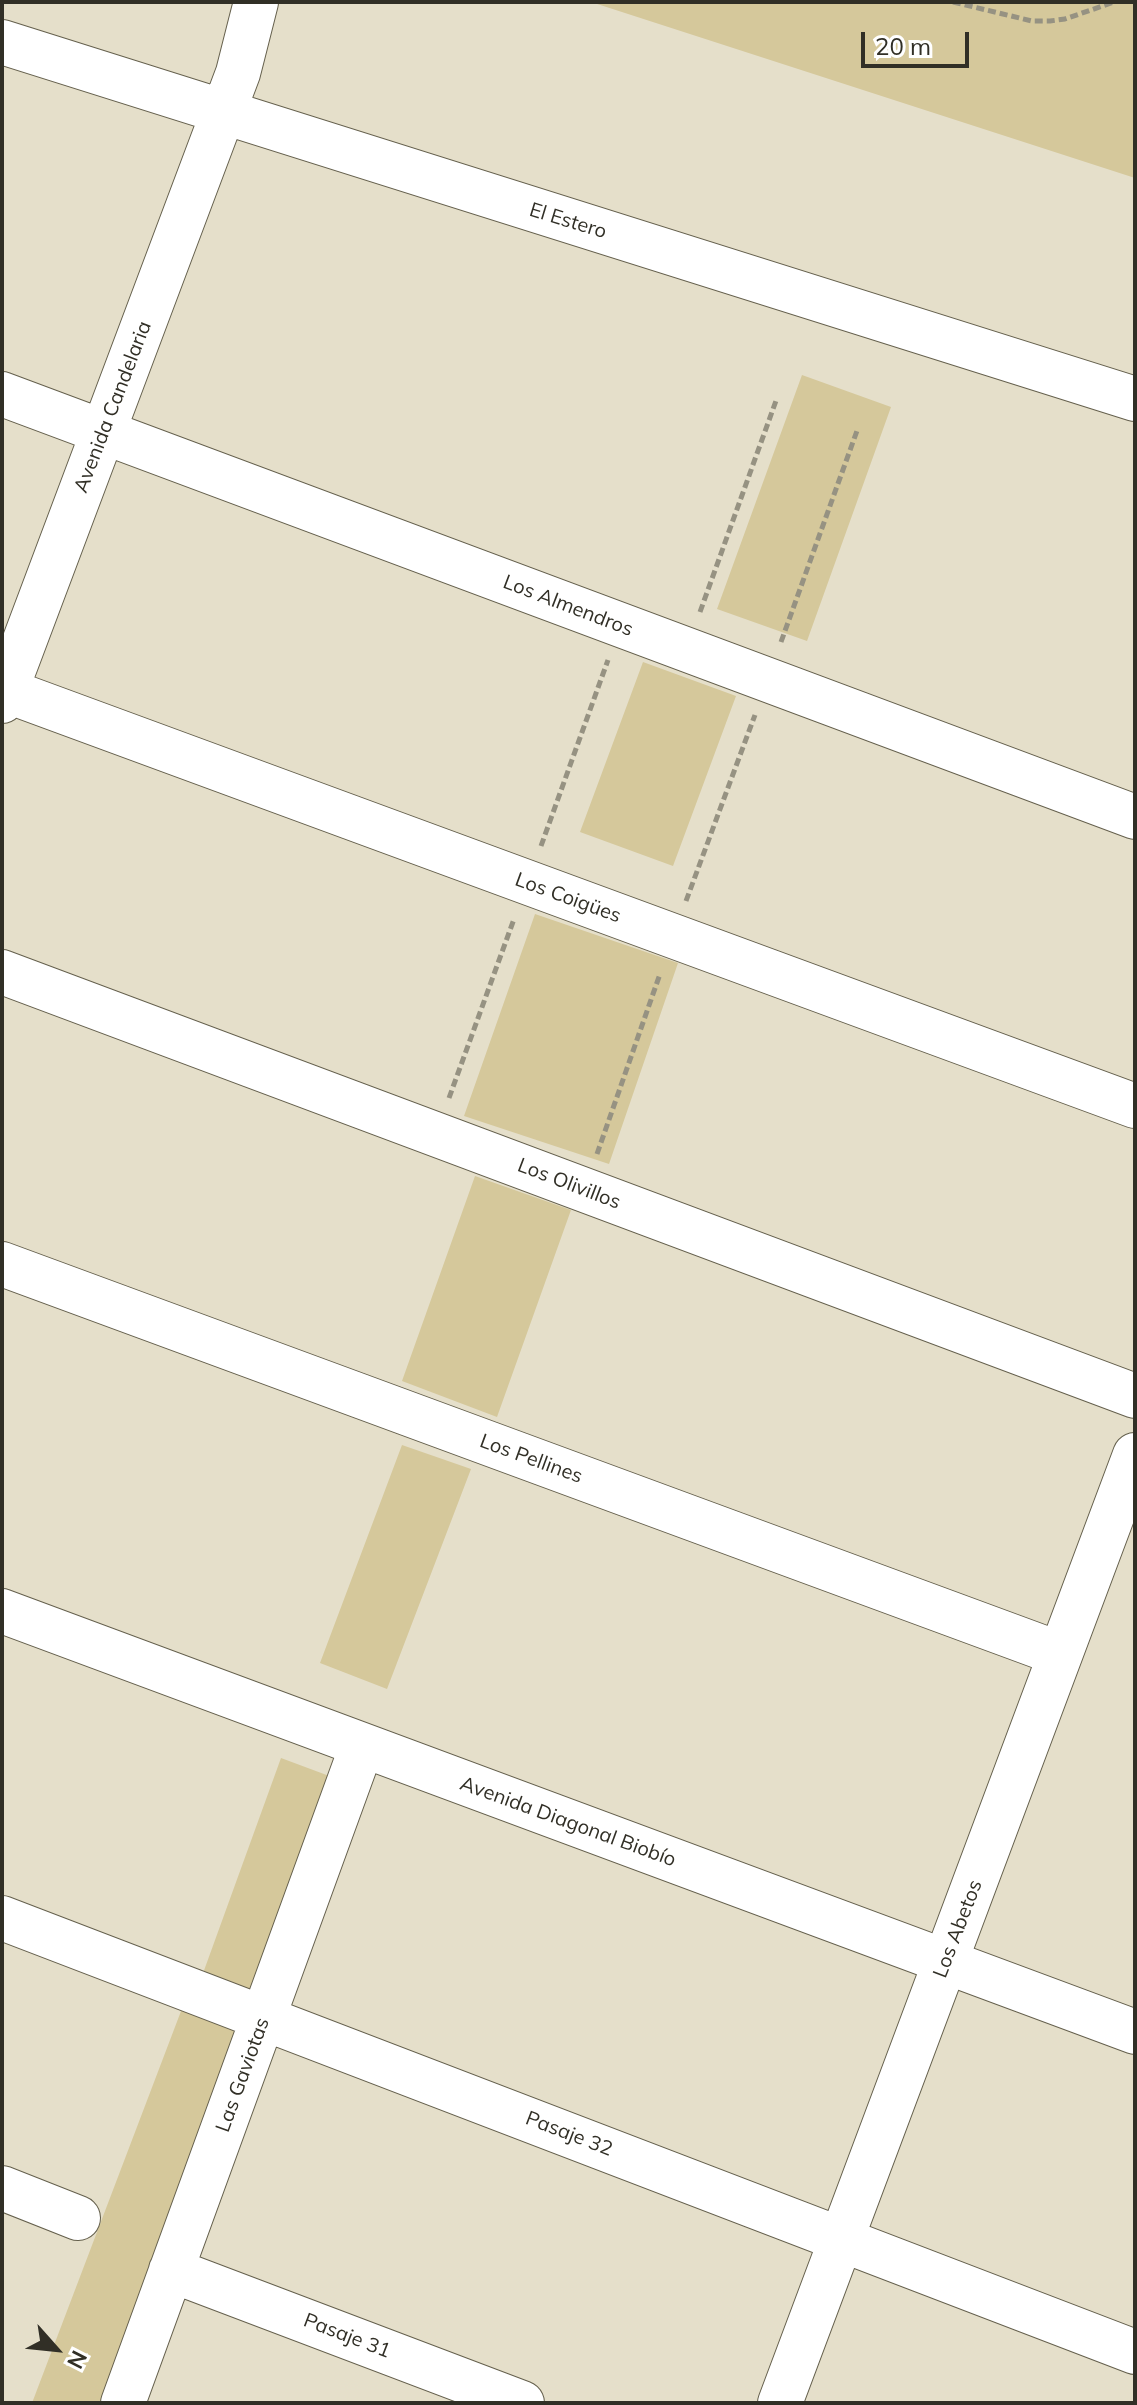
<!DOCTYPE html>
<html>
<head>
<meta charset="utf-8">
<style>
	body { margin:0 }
	#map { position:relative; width:1137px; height:2405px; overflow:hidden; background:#e5dfca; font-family:Mulish,sans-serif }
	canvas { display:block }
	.frame { position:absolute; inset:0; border:4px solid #312f26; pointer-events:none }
	.north { position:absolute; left:16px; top:2309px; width:80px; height:80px; -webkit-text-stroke:6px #fff; paint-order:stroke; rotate:117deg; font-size:22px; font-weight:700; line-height:32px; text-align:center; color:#312f26 }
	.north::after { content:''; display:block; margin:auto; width:28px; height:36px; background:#312f26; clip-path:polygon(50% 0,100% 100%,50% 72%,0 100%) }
	.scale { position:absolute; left:861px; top:32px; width:108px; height:36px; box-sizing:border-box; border:4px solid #312f26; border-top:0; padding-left:10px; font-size:24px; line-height:28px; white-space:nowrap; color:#312f26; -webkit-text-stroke:6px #fff; paint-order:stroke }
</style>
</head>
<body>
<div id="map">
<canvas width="1137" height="2405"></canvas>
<div class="frame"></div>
<div class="north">N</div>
<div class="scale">20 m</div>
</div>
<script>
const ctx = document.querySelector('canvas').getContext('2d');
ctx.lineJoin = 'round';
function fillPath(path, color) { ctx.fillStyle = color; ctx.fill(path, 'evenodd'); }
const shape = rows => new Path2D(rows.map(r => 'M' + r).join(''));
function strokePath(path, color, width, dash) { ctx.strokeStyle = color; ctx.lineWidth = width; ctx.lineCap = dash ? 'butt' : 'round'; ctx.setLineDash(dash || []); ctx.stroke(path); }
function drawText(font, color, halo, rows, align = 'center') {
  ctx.font = font + ' Mulish,sans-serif'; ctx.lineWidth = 8; ctx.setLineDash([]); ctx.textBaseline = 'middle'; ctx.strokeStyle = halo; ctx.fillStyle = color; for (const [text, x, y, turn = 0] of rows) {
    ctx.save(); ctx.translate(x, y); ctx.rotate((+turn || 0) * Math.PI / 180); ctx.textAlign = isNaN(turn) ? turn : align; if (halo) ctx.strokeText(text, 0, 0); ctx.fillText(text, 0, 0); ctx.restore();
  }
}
fillPath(shape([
	[591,2,1135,2,1135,178],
	[802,375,891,407,807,641,717,609],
	[643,662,736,696,673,866,580,832],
	[535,914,678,963,609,1164,464,1116],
	[475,1176,571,1210,497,1417,402,1381],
	[402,1445,471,1469,387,1689,320,1663],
	[281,1758,340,1780,259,1993,202,1976],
	[186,1998,240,2025,109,2403,32,2403]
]), '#d5c89b');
const minor = shape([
	[2,42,1135,399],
	[2,394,1135,817],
	[2,689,1135,1106],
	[2,701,238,73,256,2],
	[2,972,1135,1396],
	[2,1264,1060,1654],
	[2,1918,1135,2352],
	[2,2188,78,2218],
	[171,2270,522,2403],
	[123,2403,362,1746],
	[780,2403,1135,1455]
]);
const major = shape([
	[2,1611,1135,2032]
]);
strokePath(minor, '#65604d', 46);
strokePath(major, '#65604d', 46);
strokePath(shape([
	[953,2,1032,21,1050,21,1065,19,1114,2],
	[700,612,777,398],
	[781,642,858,428],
	[541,846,608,660],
	[686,901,755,715],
	[449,1098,514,919],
	[597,1154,660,974]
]), '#969282', 5, [8, 4]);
strokePath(minor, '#fff', 44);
strokePath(major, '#fff', 44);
drawText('20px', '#312f26', '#fff', [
	["El Estero",568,221,17],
	["Avenida Candelaria",113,407,-69],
	["Los Almendros",568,606,21],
	["Los Coigües",568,898,20],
	["Los Olivillos",569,1184,21],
	["Los Pellines",531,1459,20],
	["Avenida Diagonal Biobío",568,1822,20],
	["Los Abetos",958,1929,-69],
	["Las Gaviotas",243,2075,-70],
	["Pasaje 32",569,2134,21],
	["Pasaje 31",347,2336,21]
]);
</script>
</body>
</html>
